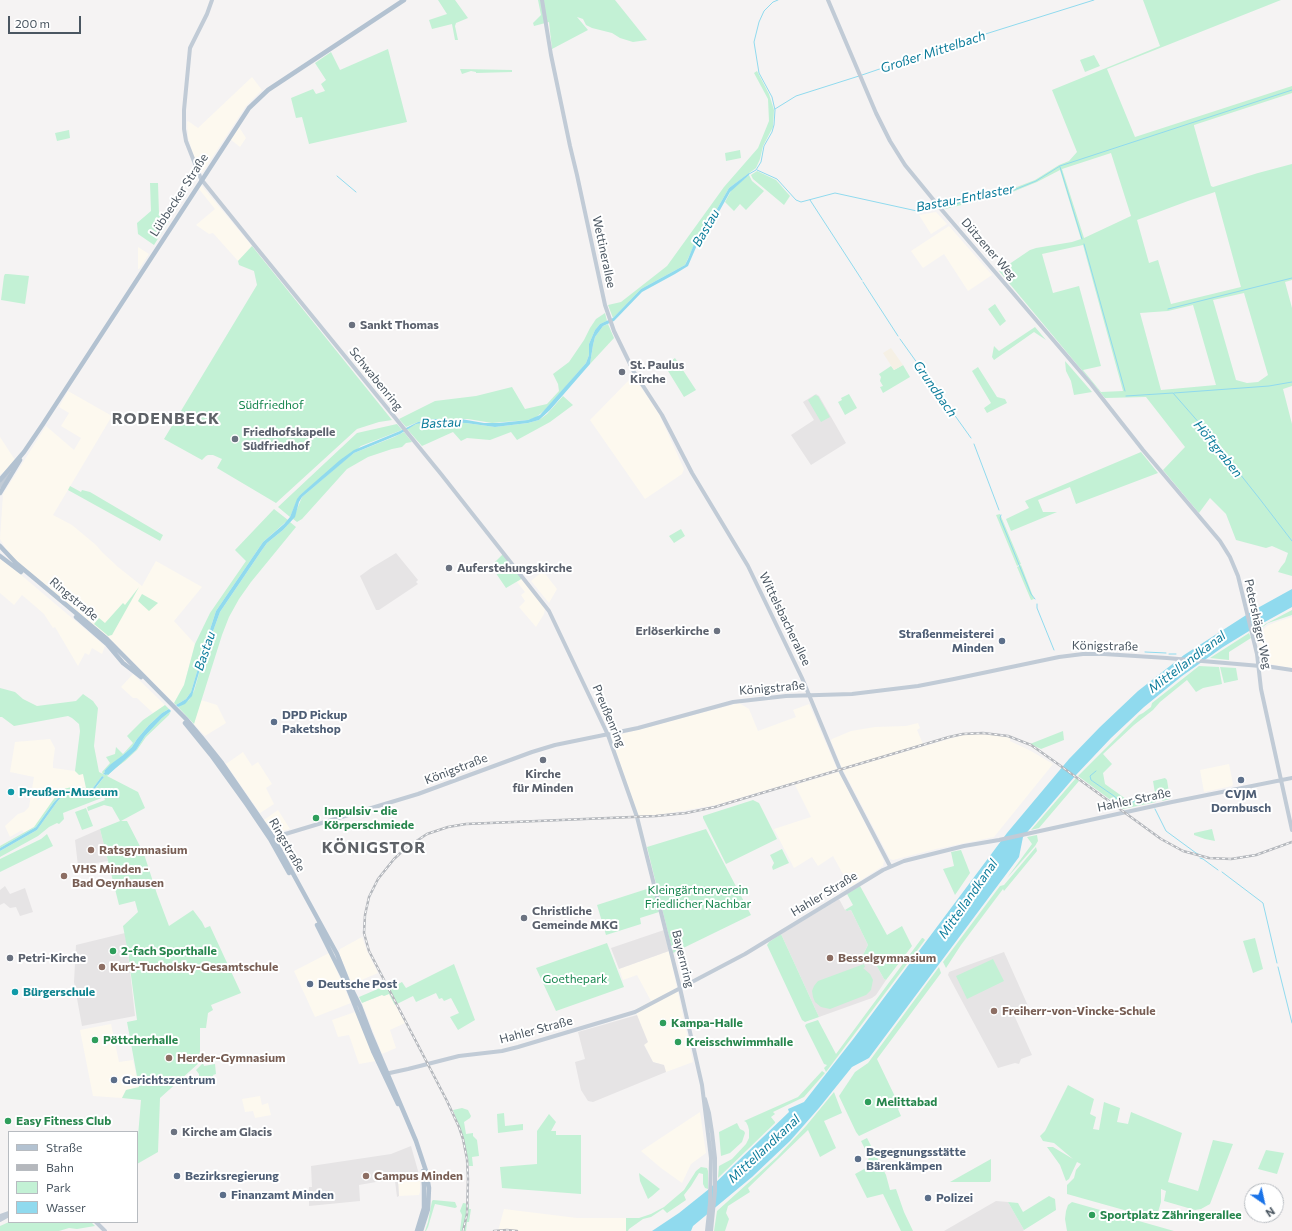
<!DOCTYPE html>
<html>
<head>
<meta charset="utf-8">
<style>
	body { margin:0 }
	#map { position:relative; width:1292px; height:1231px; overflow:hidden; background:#f5f3f3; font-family:Commissioner,sans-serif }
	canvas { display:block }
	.legend { position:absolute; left:8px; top:1131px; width:130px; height:92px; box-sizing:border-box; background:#fff; border:1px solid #b7bbc0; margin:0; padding:5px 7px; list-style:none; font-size:12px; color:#4a5661 }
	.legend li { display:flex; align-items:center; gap:8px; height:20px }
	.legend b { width:20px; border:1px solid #b7bbc0 }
	.north { position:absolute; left:1244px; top:1183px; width:40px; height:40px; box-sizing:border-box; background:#fff; border:1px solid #b7bbc0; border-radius:50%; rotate:146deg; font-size:11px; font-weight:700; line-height:16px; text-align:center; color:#4a5661 }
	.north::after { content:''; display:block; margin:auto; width:14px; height:18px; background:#1a73e8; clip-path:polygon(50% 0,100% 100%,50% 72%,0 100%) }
	.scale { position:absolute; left:8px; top:16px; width:73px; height:18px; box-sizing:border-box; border:2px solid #4a5661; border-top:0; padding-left:5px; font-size:12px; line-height:14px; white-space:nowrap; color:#4a5661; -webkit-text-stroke:3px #fff; paint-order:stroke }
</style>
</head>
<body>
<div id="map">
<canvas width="1292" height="1231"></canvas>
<ul class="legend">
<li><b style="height:5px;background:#b3c2d1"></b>Straße</li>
<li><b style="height:5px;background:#b5b8bd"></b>Bahn</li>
<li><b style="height:11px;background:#c3f1d5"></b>Park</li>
<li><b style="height:11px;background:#90daee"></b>Wasser</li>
</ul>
<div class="north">N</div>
<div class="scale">200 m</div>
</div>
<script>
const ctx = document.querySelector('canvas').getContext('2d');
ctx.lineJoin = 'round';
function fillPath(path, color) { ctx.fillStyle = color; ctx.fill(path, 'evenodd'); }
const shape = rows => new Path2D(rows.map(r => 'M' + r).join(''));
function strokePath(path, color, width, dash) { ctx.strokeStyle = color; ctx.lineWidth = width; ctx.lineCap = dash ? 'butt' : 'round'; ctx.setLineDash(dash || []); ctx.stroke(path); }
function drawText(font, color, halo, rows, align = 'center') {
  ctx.font = font + ' Commissioner,sans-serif'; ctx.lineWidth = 4; ctx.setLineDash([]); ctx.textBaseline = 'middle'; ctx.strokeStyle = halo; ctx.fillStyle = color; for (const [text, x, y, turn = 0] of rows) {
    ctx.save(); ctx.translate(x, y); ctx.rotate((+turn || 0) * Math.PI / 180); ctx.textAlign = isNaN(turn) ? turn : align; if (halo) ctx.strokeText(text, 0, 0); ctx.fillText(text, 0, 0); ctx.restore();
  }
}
fillPath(shape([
	[252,77,262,90,246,106,202,173,195,161,188,137,187,122,188,121,198,128],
	[239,127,246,138,240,147,230,139],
	[201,185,252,246,238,261,213,233,209,234,196,225,215,209,199,189],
	[936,212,947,224,931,234,919,215],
	[949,226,992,275,968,291,944,254,923,268,911,251],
	[138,247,149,254,139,269,138,269],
	[633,376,634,377,659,414,684,469,682,474,645,499,590,420],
	[68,391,112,416,53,515,72,525,96,545,102,552,118,567,142,586,156,561,202,587,174,621,195,644,184,685,174,703,113,642,11,557,0,539,3,494,46,426,74,450,81,438,61,426,69,413,59,407],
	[0,437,15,460,5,471,0,475],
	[0,559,14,569,105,646,102,654,92,648,89,655,85,653,78,666,55,627,53,628,44,614,36,607,22,595,14,605,0,593],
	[543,571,557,589,549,603,531,581],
	[523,578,545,608,544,614,536,627,519,607,525,601,521,595,525,592,517,582],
	[1292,617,1292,668,1263,663,1260,657,1259,634,1267,626,1276,622],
	[133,674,165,705,153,713,137,698,133,698,121,687],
	[201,700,217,705,226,723,205,736,194,724],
	[739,703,749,709,758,731,796,717,793,710,809,704,837,769,716,805,658,815,638,816,611,737],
	[918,723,920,728,917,730,923,744,842,768,831,741,832,739,851,731,875,727,906,726],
	[980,734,995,735,1010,738,1010,741,1031,751,1053,764,994,837,936,849,893,860,890,859,843,770,963,735],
	[50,739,55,748,53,763,53,768,75,771,78,773,83,774,86,788,72,787,42,817,34,827,24,833,22,830,10,837,5,826,18,814,24,812,29,807,34,777,10,772,15,742],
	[243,752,252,766,258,762,272,784,266,788,274,804,260,813,226,764],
	[1229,764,1233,784,1232,786,1204,792,1200,770],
	[839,772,884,861,883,866,850,887,833,856,818,866,812,857,794,868,774,829,811,817,795,785],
	[278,810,290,829,274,833,264,820],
	[362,937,367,951,378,973,352,984,339,953,340,949],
	[669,951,693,1062,666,1072,664,1065,653,1062,644,1044,647,1042,637,1015,636,1009,651,1001,637,975,623,980,619,969],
	[329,953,351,1003,315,1017,294,971],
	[389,994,405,1023,390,1030,396,1048,382,1054,362,1003,382,995,384,996],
	[355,1012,376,1061,359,1064,349,1035,338,1037,332,1020],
	[111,1024,119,1062,133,1060,139,1088,126,1090,122,1098,93,1096,80,1030],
	[260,1096,262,1105,268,1103,271,1115,255,1118,253,1111,245,1112,242,1099],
	[700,1112,706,1153,691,1164,682,1183,661,1168,641,1151],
	[420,1178,420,1192,419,1195,399,1196,398,1180],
	[504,1209,577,1218,626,1218,626,1231,498,1231]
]), '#fdf9ef');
fillPath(shape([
	[816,394,819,396,846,443,811,465,791,435,814,420,803,402],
	[396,553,418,580,416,582,418,584,379,610,376,610,360,576,371,568],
	[100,829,108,861,78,866,75,840],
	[5,886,10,894,25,888,33,912,20,916,16,907,10,908,4,903,0,905,0,890],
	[839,899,845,910,847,911,851,910,868,945,863,955,874,961,884,979,886,980,876,995,872,998,819,1017,781,934],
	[664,930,669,951,619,969,611,948],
	[125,933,128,953,135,1016,82,1026,74,982,76,945],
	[1004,952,1029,1008,1014,1015,1032,1055,1021,1059,1019,1064,1015,1063,998,1068,948,975,949,972],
	[637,1015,648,1042,644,1045,653,1062,664,1065,666,1072,593,1102,588,1101,581,1090,575,1062,585,1059,578,1032],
	[411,1146,420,1178,398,1180,399,1196,397,1197,395,1181,376,1182,359,1185,360,1201,309,1206,309,1187,312,1187,311,1166,391,1154],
	[996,1201,1008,1202,1024,1230,1023,1231,944,1231]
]), '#e6e4e5');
fillPath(shape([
	[438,0,455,0,468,18,456,23,455,26,458,40,455,40,452,24,432,29,429,20,447,14],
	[538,0,615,0,647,40,633,42,620,38,612,33,592,28,586,25,583,19,577,17,588,30,552,49,549,22,534,26,533,23,541,15],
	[1143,0,1281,0,1107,69,1135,137,1292,86,1292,93,1194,125,1194,126,1211,186,1213,187,1258,173,1292,164,1292,280,1285,282,1292,308,1292,386,1283,389,1292,424,1292,576,1278,572,1281,567,1285,562,1288,553,1272,546,1266,548,1236,540,1226,514,1210,498,1199,513,1163,470,1185,447,1146,397,1105,398,999,271,1030,250,1036,248,1072,242,1081,239,1060,170,1037,182,1010,193,945,209,939,202,1009,190,1035,180,1059,165,1069,161,1077,152,1052,90,1160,46],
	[1111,153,1131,216,1084,238,1062,169],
	[1215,192,1241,287,1171,304,1158,260,1149,263,1137,220,1188,201],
	[1083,245,1123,391,1101,392,1083,370,1101,366,1079,286,1053,293,1042,254],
	[1244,293,1268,375,1258,382,1247,383,1236,380,1213,300],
	[1193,305,1216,385,1161,390,1140,313,1168,311],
	[388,49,407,122,309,144,302,117,296,118,291,98,313,89,316,94,325,91,321,84,326,80,315,63,331,52,340,70],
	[1094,55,1100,66,1085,72,1080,60],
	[460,69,512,70,512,72,476,73,476,72,471,71,462,74],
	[757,71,769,94,774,110,773,127,763,146,760,159,756,168,729,188,717,209,701,230,685,265,641,289,613,318,608,305,621,302,667,266,724,187,758,148,769,121,768,99,754,73],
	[69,130,70,138,57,141,55,133],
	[740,150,741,158,726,161,725,153],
	[757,171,776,180,790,196,784,205,753,179,751,175],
	[749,175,752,181,764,191,746,210,740,204,734,211,725,202,732,189],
	[150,183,158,183,159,214,169,221,154,245,138,234,137,223,151,211],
	[252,246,392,420,379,422,357,429,276,503,217,468,222,459,213,455,208,455,206,456,202,460,164,439,257,285,254,271,239,265,238,261],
	[8,274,29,276,25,304,1,300,4,276,5,274],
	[995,304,1006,321,1000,326,988,309],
	[605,313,607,321,600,324,595,330,589,344,589,355,586,363,545,410,535,418,528,420,492,423,468,419,434,419,418,422,406,427,399,419,435,401,476,396,512,387,525,409,547,404,559,391,558,384,553,374,569,362,584,340,590,328,596,319],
	[608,324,614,338,590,364,593,345,595,337,603,326],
	[1035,327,1046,340,1034,332,994,360,992,357,994,346,999,351],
	[675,358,696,390,684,397,665,366],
	[1065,361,1072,369,1092,392,1074,395,1071,381,1066,371],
	[903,365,910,377,883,393,880,387,883,386,880,381,881,377,879,374,891,366,894,370],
	[978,367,997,397,1005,399,1007,403,987,413,984,408,991,403,972,371],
	[849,394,857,408,845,415,838,402,842,400,841,398],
	[815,395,818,396,830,417,821,422,808,400],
	[563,396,573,405,550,422,517,440,511,432,490,440,467,438,461,441,453,432,422,446,407,429,416,424,426,422,466,423,495,427,528,423,539,420,547,414],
	[397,424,402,430,361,446,300,495,295,505,290,517,278,507,357,433],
	[404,432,412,442,406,443,402,447,392,449,368,457,347,469,302,519,297,522,293,519,302,497,344,461,354,453,394,437],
	[1141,452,1158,473,1076,504,1070,487,1038,500,1043,512,1057,512,1011,531,1006,519,1029,508,1025,501],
	[70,486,81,492,82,490,90,492,163,535,160,541,68,490],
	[274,509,288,520,263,542,216,611,204,648,191,692,186,699,176,705,174,703,184,685,195,644,210,613,246,561,235,550],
	[1000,514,1021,564,1017,566,996,515],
	[290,522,296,527,251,582,239,599,229,617,222,635,194,724,178,707,189,700,194,691,204,656,220,612,262,550,267,543,283,530],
	[681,529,685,536,674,543,669,536],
	[503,554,523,578,506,588,491,566],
	[1021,565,1034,599,1031,600,1017,567],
	[139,587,112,635,108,636,106,634,94,624,99,618,105,623,123,603,125,605],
	[142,594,158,603,149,611,138,601],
	[1292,610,1292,615,1268,623,1254,633,1254,630],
	[1249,633,1251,638,1229,652,1229,660,1210,658],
	[1199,666,1219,667,1222,684,1203,688,1196,692,1187,680,1160,702,1153,710,1134,725,1103,754,1112,764,1103,773,1105,784,1126,799,1155,793,1153,781,1165,778,1167,780,1170,799,1162,801,1161,796,1155,798,1156,802,1123,809,1078,776,1139,715,1143,713,1151,707,1152,703],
	[1220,667,1236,668,1238,680,1224,683],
	[0,688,15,692,23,699,37,706,76,701,83,694,93,701,98,708,94,746,99,772,103,774,102,772,110,763,106,757,115,754,116,747,123,754,133,743,127,736,143,720,165,705,169,709,162,713,149,725,137,739,132,747,123,755,104,771,105,772,103,774,105,775,128,757,136,750,145,736,162,718,171,711,169,715,146,737,137,750,125,761,113,770,107,776,138,792,145,808,121,821,127,821,144,854,157,894,169,926,193,910,202,922,205,928,210,926,241,993,211,1005,213,1010,208,1013,206,1028,200,1028,200,1062,160,1098,158,1152,137,1164,137,1137,138,1136,141,1100,122,1098,126,1090,139,1087,127,1022,137,1020,128,953,123,926,138,912,135,901,119,905,100,829,120,821,112,807,104,805,88,811,87,807,105,800,104,797,63,813,64,819,59,824,57,823,49,827,38,836,0,857,0,851,37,830,57,802,65,793,71,792,86,794,95,789,104,777,102,776,93,788,88,791,65,791,54,802,36,827,0,848,0,846,34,827,58,793,63,789,72,787,86,788,83,774,79,775,75,771,80,731,79,724,72,718,68,716,14,726,2,717,0,717],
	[1063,731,1064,740,1041,749,1030,744],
	[1076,778,1079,781,1039,828,1031,830],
	[753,800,759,803,777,839,726,864,703,818,703,816],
	[86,808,93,826,82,830,75,812],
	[706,829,751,915,673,953,647,847],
	[1212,829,1215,841,1205,839,1194,835,1194,833],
	[47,834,53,846,0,872,0,859,41,839],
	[1037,835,1038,841,1035,846,1007,878,1032,844,1027,837],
	[1036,847,1037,851,1004,891,1003,889,961,945,946,968,943,962,1000,886,1004,885],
	[782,849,789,863,773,870,772,867,774,863,770,855],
	[961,850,970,873,955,895,943,869,954,866,951,852],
	[860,886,887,935,902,926,912,946,886,980,884,979,874,961,863,955,868,945,851,910,847,911,845,910,853,905,847,894],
	[653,887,659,912,640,918,641,924,606,935,597,905],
	[781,934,819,1017,805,1022,802,1020,767,945,769,942],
	[922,938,923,938,925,940,826,1072,824,1068,827,1065,824,1064,805,1026,806,1024,818,1020,836,1054],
	[1255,938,1263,969,1253,973,1243,941],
	[607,943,624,987,556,1011,536,968],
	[993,959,1004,981,967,999,956,976],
	[454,964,475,1020,458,1030,450,1017,459,1013,451,998,444,1001,442,998,439,999,436,993,416,1002,413,996,395,1005,389,994,384,996,382,995,362,1003,359,997,380,988,385,986,388,989,402,982,406,988],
	[864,964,865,967,863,968,870,974,873,980,871,990,866,995,830,1009,821,1007,815,1002,813,997,812,991,814,986,818,981],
	[939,967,941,973,877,1059,900,1107,898,1109,901,1116,859,1136,856,1132,839,1096,855,1072,868,1063],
	[203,1063,204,1066,215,1064,216,1074,213,1075,214,1080,201,1082,199,1080,199,1074,196,1070],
	[822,1071,825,1073,804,1097,773,1112,775,1114,771,1117,775,1122,775,1123,718,1178,719,1166,732,1159,746,1144,749,1138,749,1130,748,1126,746,1122,744,1121,798,1097],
	[1068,1085,1094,1099,1090,1114,1096,1117,1093,1129,1099,1130,1104,1102,1120,1108,1117,1122,1128,1124,1131,1112,1182,1133,1168,1182,1198,1191,1213,1140,1233,1144,1210,1204,1201,1209,1195,1210,1164,1201,1166,1191,1161,1189,1161,1202,1156,1219,1067,1194,1067,1185,1074,1178,1076,1170,1081,1164,1077,1162,1069,1179,1066,1181,1060,1165,1047,1147,1053,1147,1073,1159,1054,1143,1043,1141,1040,1136,1045,1131],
	[834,1092,842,1113,824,1121,836,1148,820,1157,808,1130,748,1188,750,1192,728,1206,726,1213,729,1219,725,1231,714,1231,717,1211,777,1157,806,1126],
	[462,1108,468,1110,471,1116,470,1118,464,1122,466,1134,473,1133,473,1136,477,1140,479,1156,472,1157,473,1166,469,1166,464,1140,453,1110],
	[504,1113,505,1126,523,1124,523,1130,498,1133,497,1114],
	[549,1114,556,1122,551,1131,556,1131,556,1135,581,1135,581,1194,502,1188,500,1167,537,1164,537,1131],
	[737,1123,740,1129,744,1131,745,1133,742,1142,730,1153,721,1156,719,1132],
	[867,1138,886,1175,890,1190,896,1189,904,1212,913,1231,901,1231,883,1194,867,1198,855,1174,866,1168,869,1157,861,1141],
	[1266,1150,1284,1153,1277,1174,1258,1169],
	[991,1159,991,1180,990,1182,950,1182],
	[701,1167,707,1168,708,1171,708,1189,705,1188,703,1184,703,1174,699,1173,691,1186,684,1195,686,1200,667,1213,663,1209,651,1217,643,1219,629,1229,628,1231,626,1231,626,1218,639,1218,651,1214,664,1207,684,1190,696,1171],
	[639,1173,660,1189,652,1196,648,1199,640,1181],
	[1049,1196,1055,1199,1056,1210,1024,1230,1008,1202,1018,1203,1023,1212],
	[433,1200,455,1202,457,1207,455,1208,435,1204,434,1207,428,1227,426,1231,425,1231,428,1222,432,1201],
	[1072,1202,1174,1231,1067,1231,1065,1219,1066,1211,1068,1205],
	[463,1203,469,1204,469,1209,471,1209,469,1222,467,1222,466,1231,460,1231,462,1215,460,1211],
	[9,1222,91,1222,95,1226,77,1229,69,1228,59,1231,0,1231,0,1226]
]), '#c3f1d5');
fillPath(shape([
	[891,348,903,365,894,370,883,353]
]), '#f5f0e5');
fillPath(shape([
	[749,173,749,175,730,192,720,210,700,238,688,266,675,274,642,292,614,321,603,326,595,337,593,345,590,364,550,410,539,420,528,423,495,427,466,423,430,422,416,424,400,434,354,453,302,497,299,502,295,517,283,530,267,543,262,550,220,612,204,656,192,696,185,704,178,707,176,705,186,699,191,692,204,648,216,611,263,542,284,524,290,517,297,499,300,495,340,460,354,450,400,431,418,422,434,419,461,419,484,423,499,423,528,420,540,415,586,363,589,355,589,344,595,330,600,324,613,318,641,289,685,265,688,259,697,237,717,209,729,188],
	[1292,589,1292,607,1254,628,1223,647,1182,676,1144,707,1111,738,1076,775,1023,837,1019,857,869,1058,852,1067,819,1108,790,1141,752,1177,693,1226,691,1231,652,1231,679,1213,709,1189,789,1112,788,1109,804,1102,854,1038,1007,833,1069,759,1100,727,1138,691,1184,655,1254,610],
	[169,709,171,711,162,718,145,736,136,750,108,775,107,774,106,775,103,774,105,772,104,771,111,764,123,755,132,747,137,739,149,725,162,713],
	[102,776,104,777,93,791,87,794,71,792,65,793,57,802,37,830,0,851,0,848,36,827,54,802,65,791,69,790,88,791,93,788]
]), '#90daee');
strokePath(shape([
	[862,75,944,47,1094,0],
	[775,109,796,96,859,76],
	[1060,167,1082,239],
	[757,170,777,179,796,200,801,202,835,193,917,211,938,207],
	[749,174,756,170,761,162,764,146,772,132,774,125,775,110,772,97,759,73,754,42,759,22,764,11,773,2,778,0],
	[337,176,356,192],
	[810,200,862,280],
	[941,207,1009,192,1036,181,1060,166,1292,90],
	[1084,244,1125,391],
	[863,282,898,336],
	[1168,309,1292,278],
	[900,339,971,438],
	[1174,393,1269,386,1292,382],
	[1126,396,1173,393,1201,425,1259,498,1292,541],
	[974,444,999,510],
	[1001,515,1000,518,1031,594,1035,599],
	[1037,604,1037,608,1054,650],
	[1145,652,1166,653],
	[1169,654,1176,654],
	[1096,771,1090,776,1091,780,1114,796,1122,803,1130,803,1144,798,1151,802],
	[1155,809,1166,831,1196,853,1200,855],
	[1200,858,1203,859,1218,870],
	[1222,872,1263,903,1277,963],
	[1278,967,1292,1023]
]), '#90daee', 1);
strokePath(shape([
	[212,0,207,14,190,48,184,110,184,129,186,141,201,179,255,246,441,474,549,611,608,735,637,817,641,833,680,988,702,1085,711,1158,710,1203,707,1231],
	[542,0,551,55,570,146,577,175,605,305,614,331,634,372,662,415,692,473,748,566,802,678,841,772,890,866],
	[828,0,876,113,890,141,905,165,941,209,1091,384,1143,450,1220,541,1230,557,1238,576,1257,654,1261,689,1292,830],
	[0,486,8,473],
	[272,838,418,794,532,752,555,745,638,728,733,702,786,696,852,694,918,686,954,679,1059,657,1083,654,1104,654,1167,658,1272,667,1292,670],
	[385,1074,408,1069,459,1056,502,1051,518,1047,635,1012,745,954,883,870,904,861,964,846,999,840,1172,802,1292,778],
	[705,1099,709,1113,712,1132,715,1158,715,1191,711,1231],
	[0,1216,9,1213],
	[0,1220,9,1215],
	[96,1222,105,1231]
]), '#c1cbd6', 4);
strokePath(shape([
	[0,480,24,452,43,424,249,108,268,90,404,0],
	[0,493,20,460],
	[0,546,16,563,107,639,186,719,202,738,222,763,273,837,337,954,349,984,360,1006,371,1035,416,1141,426,1171,429,1188,428,1209,421,1231],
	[0,556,21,572],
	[76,617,107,644,123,663,141,677],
	[185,723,211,755,247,805,270,839,289,873],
	[317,925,343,977],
	[347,986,373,1051,398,1104],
	[417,1231,424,1208,424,1186,423,1171]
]), '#b3c2d1', 4.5);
const rail = shape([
	[463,1231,467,1214,468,1179,467,1159,463,1139,459,1127,447,1101,369,951,364,933,365,915,369,897,378,879,394,859,406,848,427,834,448,827,466,824,656,816,686,813,715,807,949,737,963,734,983,733,1008,736,1031,745,1058,764,1161,839,1183,851,1209,858,1231,859,1256,855,1292,842],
	[494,1231,507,1230,517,1231]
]);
strokePath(rail, '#b5b8bd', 2.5);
strokePath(rail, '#fff', 1, [3]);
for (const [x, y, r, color] of [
	[352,325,4,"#6b7280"],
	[622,372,4,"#6b7280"],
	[235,439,4,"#6b7280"],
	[449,568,4,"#6b7280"],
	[717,631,4,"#6b7280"],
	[1002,641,4,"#5c6f8a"],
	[274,722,4,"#5c6f8a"],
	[543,760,4,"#6b7280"],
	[1241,780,4,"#5c6f8a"],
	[11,792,4,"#0f9aa8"],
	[316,818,4,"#2e9e5b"],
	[91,850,4,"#8d6e63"],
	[64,876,4,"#8d6e63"],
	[524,918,4,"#6b7280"],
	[113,951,4,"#2e9e5b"],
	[10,958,4,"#6b7280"],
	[830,958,4,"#8d6e63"],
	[102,967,4,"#8d6e63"],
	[310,984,4,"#5c6f8a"],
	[15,992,4,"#0f9aa8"],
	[994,1011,4,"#8d6e63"],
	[663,1023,4,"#2e9e5b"],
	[95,1040,4,"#2e9e5b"],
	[678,1042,4,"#2e9e5b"],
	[169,1058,4,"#8d6e63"],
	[114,1080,4,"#5c6f8a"],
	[868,1102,4,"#2e9e5b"],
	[8,1121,4,"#2e9e5b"],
	[174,1132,4,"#6b7280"],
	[858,1159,4,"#5c6f8a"],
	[177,1176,4,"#5c6f8a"],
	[366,1176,4,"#8d6e63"],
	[223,1195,4,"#5c6f8a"],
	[928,1198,4,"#5c6f8a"],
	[1092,1215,4,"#2e9e5b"]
]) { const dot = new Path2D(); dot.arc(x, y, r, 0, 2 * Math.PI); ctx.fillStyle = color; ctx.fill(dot); strokePath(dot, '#fff', 1.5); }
drawText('12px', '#4a5661', '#fff', [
	["Lübbecker Straße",179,195,-57],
	["Dützener Weg",989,249,49],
	["Wettinerallee",604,252,78],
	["Schwabenring",376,379,51],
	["Ringstraße",74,599,40],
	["Wittelsbacherallee",785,619,64],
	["Petershäger Weg",1258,624,78],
	["Königstraße",1105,646,1],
	["Königstraße",772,688,-5],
	["Preußenring",609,716,67],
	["Königstraße",456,769,-21],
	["Hahler Straße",1134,800,-12],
	["Ringstraße",287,845,60],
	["Hahler Straße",824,894,-31],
	["Bayernring",683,959,76],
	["Hahler Straße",536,1030,-15]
]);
drawText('bold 12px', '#5b616d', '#fff', [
	["Sankt Thomas",360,325],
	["St. Paulus",630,365],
	["Kirche",630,379],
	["Friedhofskapelle",243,432],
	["Südfriedhof",243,446],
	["Auferstehungskirche",457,568],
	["Erlöserkirche",709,631,"right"],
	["Kirche",543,774,"center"],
	["für Minden",543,788,"center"],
	["Christliche",532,911],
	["Gemeinde MKG",532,925],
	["Petri-Kirche",18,958],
	["Kirche am Glacis",182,1132]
], 'left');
drawText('12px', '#17864f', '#fff', [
	["Südfriedhof",271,405],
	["Kleingärtnerverein",698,890],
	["Friedlicher Nachbar",698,904],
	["Goethepark",575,979]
]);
drawText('bold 12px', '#4e5e75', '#fff', [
	["Straßenmeisterei",994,634,"right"],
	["Minden",994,648,"right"],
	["DPD Pickup",282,715],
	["Paketshop",282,729],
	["CVJM",1241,794,"center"],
	["Dornbusch",1241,808,"center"],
	["Deutsche Post",318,984],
	["Gerichtszentrum",122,1080],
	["Begegnungsstätte",866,1152],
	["Bärenkämpen",866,1166],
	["Bezirksregierung",185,1176],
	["Finanzamt Minden",231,1195],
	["Polizei",936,1198]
], 'left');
drawText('bold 12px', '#0d838f', '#fff', [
	["Preußen-Museum",19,792],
	["Bürgerschule",23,992]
], 'left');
drawText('bold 12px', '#27864d', '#fff', [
	["Impulsiv - die",324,811],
	["Körperschmiede",324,825],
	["2-fach Sporthalle",121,951],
	["Kampa-Halle",671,1023],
	["Pöttcherhalle",103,1040],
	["Kreisschwimmhalle",686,1042],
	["Melittabad",876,1102],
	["Easy Fitness Club",16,1121],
	["Sportplatz Zähringerallee",1100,1215]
], 'left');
drawText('bold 12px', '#785e54', '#fff', [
	["Ratsgymnasium",99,850],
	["VHS Minden -",72,869],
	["Bad Oeynhausen",72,883],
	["Besselgymnasium",838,958],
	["Kurt-Tucholsky-Gesamtschule",110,967],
	["Freiherr-von-Vincke-Schule",1002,1011],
	["Herder-Gymnasium",177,1058],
	["Campus Minden",374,1176]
], 'left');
drawText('italic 13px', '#0c7c9b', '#fff', [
	["Großer Mittelbach",933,52,-18],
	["Bastau-Entlaster",965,198,-11],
	["Bastau",706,228,-60],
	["Grundbach",935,389,55],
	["Bastau",441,423,-3],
	["Höftgraben",1218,449,51],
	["Bastau",205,651,-71],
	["Mittellandkanal",1187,662,-37],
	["Mittellandkanal",968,899,-55],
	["Mittellandkanal",764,1149,-43]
]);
ctx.letterSpacing = '1px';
drawText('bold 16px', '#5f6368', '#fff', [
	["RODENBECK",166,419],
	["KÖNIGSTOR",374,848]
]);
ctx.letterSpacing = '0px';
</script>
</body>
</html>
